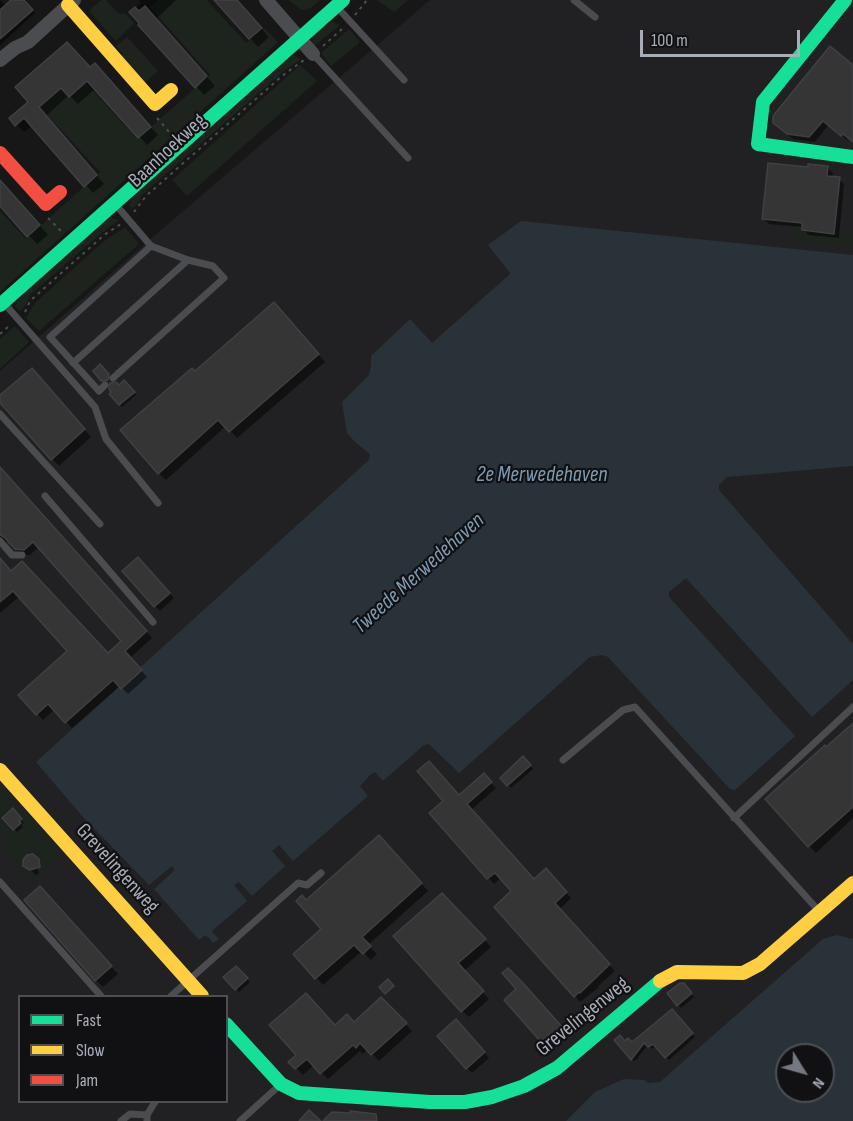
<!DOCTYPE html>
<html>
<head>
<meta charset="utf-8">
<style>
	body { margin:0 }
	#map { position:relative; width:853px; height:1121px; overflow:hidden; background:#171717; font-family:"Sofia Sans Condensed",sans-serif }
	canvas { display:block }
	.legend { position:absolute; left:18px; top:995px; width:210px; height:108px; box-sizing:border-box; background:#111113; border:2px solid #4d4f55; margin:0; padding:8px 10px; list-style:none; font-size:18px; color:#a8adb8 }
	.legend li { display:flex; align-items:center; gap:12px; height:30px }
	.legend b { width:30px; border:2px solid #4d4f55 }
	.north { position:absolute; left:775px; top:1043px; width:60px; height:60px; box-sizing:border-box; background:#111113; border:2px solid #4d4f55; border-radius:50%; rotate:127deg; font-size:16px; font-weight:700; line-height:24px; text-align:center; color:#a8adb8 }
	.north::after { content:''; display:block; margin:auto; width:21px; height:27px; background:#757880; clip-path:polygon(50% 0,100% 100%,50% 72%,0 100%) }
	.scale { position:absolute; left:640px; top:30px; width:160px; height:27px; box-sizing:border-box; border:3px solid #a8adb8; border-top:0; padding-left:8px; font-size:18px; line-height:21px; white-space:nowrap; color:#a8adb8; -webkit-text-stroke:4px #111113; paint-order:stroke }
</style>
</head>
<body>
<div id="map">
<canvas width="853" height="1121"></canvas>
<ul class="legend">
<li><b style="height:8px;background:#16e098"></b>Fast</li>
<li><b style="height:8px;background:#ffcf43"></b>Slow</li>
<li><b style="height:8px;background:#f24e42"></b>Jam</li>
</ul>
<div class="north">N</div>
<div class="scale">100 m</div>
</div>
<script>
const ctx = document.querySelector('canvas').getContext('2d');
ctx.lineJoin = 'round';
function fillPath(path, color) { ctx.fillStyle = color; ctx.fill(path, 'evenodd'); }
const shape = rows => new Path2D(rows.map(r => 'M' + r).join(''));
function strokePath(path, color, width, dash) { ctx.strokeStyle = color; ctx.lineWidth = width; ctx.lineCap = dash ? 'butt' : 'round'; ctx.setLineDash(dash || []); ctx.stroke(path); }
function drawText(font, color, halo, rows, align = 'center') {
  ctx.font = font + ' "Sofia Sans Condensed",sans-serif'; ctx.lineWidth = 4.5; ctx.setLineDash([]); ctx.textBaseline = 'middle'; ctx.strokeStyle = halo; ctx.fillStyle = color; for (const [text, x, y, turn = 0] of rows) {
    ctx.save(); ctx.translate(x, y); ctx.rotate((+turn || 0) * Math.PI / 180); ctx.textAlign = isNaN(turn) ? turn : align; if (halo) ctx.strokeText(text, 0, 0); ctx.fillText(text, 0, 0); ctx.restore();
  }
}
fillPath(shape([
	[430,0,853,0,853,967,630,1121,0,1121,0,371,147,242],
	[20,996,226,996,226,1102,20,1102]
]), '#212123');
fillPath(shape([
	[101,0,106,0,118,13,126,14,134,23,116,41,89,11],
	[158,0,207,0,246,43,264,28,278,42,0,292,0,211,26,239,100,172,39,106,77,73,137,139,210,75,150,7],
	[289,0,320,0,311,8,304,10,300,9],
	[377,0,408,0,394,12],
	[332,22,340,25,313,47,312,36,327,24],
	[349,29,360,42,331,66,321,53],
	[127,37,158,71,146,82,120,57,123,54,116,46],
	[293,55,301,59,283,72,142,195,137,205,131,209,129,204,133,195],
	[300,65,317,81,187,196,172,180],
	[109,217,119,220,104,231,30,295,27,303,20,311,15,306,20,295],
	[792,226,853,233,853,246,790,239],
	[125,227,139,244,39,331,26,318,35,303,103,242],
	[15,326,29,342,0,369,0,339],
	[0,787,61,854,42,872,31,878,8,857,3,850,0,823]
]), '#1d241e');
fillPath(shape([
	[521,221,853,255,853,466,727,477,719,485,719,490,853,644,853,680,812,717,686,578,669,592,669,597,795,736,735,790,730,789,608,657,602,655,590,657,459,773,429,744,424,745,383,781,375,772,370,775,360,786,368,796,293,861,279,845,272,851,285,866,252,896,239,882,234,885,247,901,213,930,212,932,219,939,213,943,208,937,204,936,199,940,154,889,175,870,172,866,149,885,83,817,36,762,369,460,370,454,355,442,347,433,342,402,369,375,371,366,371,356,410,319,432,343,509,275,510,273,488,245],
	[837,935,853,939,853,1121,566,1121,595,1092,624,1079,644,1080,648,1083,660,1082,823,939],
	[787,1055,823,1055,823,1091,787,1091]
]), '#2a3239');
fillPath(shape([
	[0,0,6,6,13,0,27,0,25,2,35,13,0,45],
	[139,0,176,0,156,19,215,86,204,95,131,12,141,3],
	[216,0,236,0,269,37,258,47],
	[853,66,853,141,849,138,847,140,829,124,815,142,793,139,780,128],
	[91,69,102,73,158,135,147,145,96,88,78,104,69,95,46,116,104,184,93,193,33,125,24,132,11,119],
	[827,168,833,173,832,178,839,179,844,184,839,238,808,235,803,227,769,224,764,219,809,169],
	[0,180,48,235,37,244,0,204],
	[280,311,325,362,237,438,226,426,166,480,159,473,195,373],
	[38,377,91,437,59,466,0,401,0,397],
	[124,382,136,395,122,407,111,394],
	[0,468,152,638,130,658,147,677,128,694,120,686,72,728,55,709,43,720,20,695,69,652,20,596,0,613,0,560,11,572,108,655,123,642,39,547,30,555,22,555,9,541,2,543,0,548],
	[143,564,174,598,160,611,155,606],
	[853,722,853,818,816,853,809,846,849,729,847,727],
	[523,758,533,769,511,788,502,778],
	[489,781,496,788,471,810,534,881,551,876,571,898,560,909,615,971,598,986,599,987,580,1002,575,996,513,891,501,878,494,884,431,814],
	[13,810,24,823,21,825,23,827,17,832,4,818],
	[386,844,428,891,368,945,377,954,371,960,362,951,323,985,295,954,323,929,307,902],
	[36,859,39,874,36,875,30,870],
	[47,895,118,974,103,987,96,980],
	[442,895,491,947,464,971,489,999,469,1017,462,1011],
	[236,968,250,982,239,992,225,977],
	[508,970,567,1034,558,1041,555,1038,547,1045,542,1041,506,1000,519,989],
	[683,985,694,997,681,1008,669,994],
	[381,999,412,1031,379,1061,368,1049,363,1054,360,1051,328,1079,314,1065,303,1075,291,1062,335,1027,354,1024],
	[672,1011,695,1037,669,1060,656,1046,652,1049,648,1045,638,1057,639,1058,634,1061,630,1058,625,1043,633,1044],
	[461,1026,489,1058,472,1073,467,1068]
]), '#0007');
const building = shape([
	[11,0,24,0,33,10,0,39,0,10,11,0],
	[214,0,237,0,262,28,249,39,214,0],
	[145,6,207,76,195,88,138,25,139,23,129,12,135,7,139,11,145,6],
	[67,42,90,67,95,63,151,127,138,138,87,81,69,97,61,88,39,107,97,175,84,187,24,118,15,126,9,118,28,102,15,87,67,42],
	[830,46,853,65,853,142,843,134,841,136,823,121,809,137,787,134,773,123,773,116,830,46],
	[768,163,808,167,808,164,828,166,827,176,840,177,834,234,802,230,802,223,762,219,768,163],
	[0,180,40,225,27,237,0,206,0,180],
	[274,302,319,354,229,432,218,420,158,474,120,430,192,368,195,371,274,302],
	[100,364,109,374,108,380,101,381,93,371,100,364],
	[32,368,85,429,51,460,0,403,0,395,32,368],
	[124,380,135,392,119,405,109,394,111,392,109,389,110,383,116,382,119,385,124,380],
	[0,467,147,631,125,651,142,670,121,689,113,680,65,723,48,704,36,715,18,695,67,651,13,591,0,602,0,558,11,571,22,561,108,653,121,641,33,542,24,550,15,549,4,537,0,535,0,467],
	[138,557,170,593,154,607,122,571,138,557],
	[853,723,853,807,808,847,765,799,825,745,826,747,853,723],
	[523,756,531,765,507,786,500,778,523,756],
	[429,761,459,795,484,773,492,782,467,804,534,879,546,868,567,892,555,903,610,964,580,993,579,992,574,997,494,907,511,891,495,873,487,879,429,813,443,801,417,771,429,761],
	[13,808,22,819,19,821,21,823,13,830,2,818,13,808],
	[379,835,422,883,362,937,371,946,363,954,354,945,315,979,293,954,321,929,296,901,302,895,306,900,379,835],
	[33,854,39,859,40,867,30,870,23,866,23,860,27,855,33,854],
	[40,886,112,966,95,981,24,900,40,886],
	[442,893,486,939,458,963,484,991,461,1012,393,936,442,893],
	[236,966,248,978,235,990,223,977,236,966],
	[508,968,523,983,564,1029,553,1037,550,1034,541,1042,504,1000,516,989,502,973,508,968],
	[388,979,394,986,385,994,379,987,388,979],
	[680,983,684,983,692,993,677,1006,667,993,680,983],
	[306,993,335,1025,347,1014,354,1022,381,997,407,1023,371,1055,360,1043,356,1048,353,1045,320,1074,307,1059,295,1069,288,1062,296,1055,269,1025,306,993],
	[672,1009,693,1033,665,1058,653,1044,648,1047,644,1043,631,1060,614,1040,620,1035,625,1041,628,1038,632,1042,672,1009],
	[456,1019,485,1052,466,1069,437,1036,456,1019],
	[309,1110,321,1121,299,1121,309,1110],
	[350,1111,376,1114,377,1121,323,1121,332,1112,351,1113,350,1111]
]);
fillPath(building, '#353536');
strokePath(building, '#3f4043', 1.5);
strokePath(shape([
	[355,15,367,0],
	[323,46,343,28],
	[157,118,171,134],
	[134,212,146,196,282,76,304,60],
	[48,218,61,231],
	[25,312,30,301,104,235,121,224],
	[0,334,11,324]
]), '#4d4e52', 2, [3, 4.5]);
strokePath(shape([
	[574,0,595,17],
	[336,6,404,80],
	[313,54,408,158],
	[116,205,151,246],
	[3,302,95,407,106,439,158,503],
	[73,363,188,260],
	[105,385,99,391,50,337,151,246,188,260,213,266,224,278,113,378],
	[0,414,100,524],
	[45,496,153,622],
	[0,541,12,555,22,555],
	[563,760,623,710,635,707,818,910],
	[734,818,853,707],
	[0,882,101,996],
	[171,996,298,883,307,885,321,873],
	[121,1121,130,1114,147,1115],
	[147,1121,147,1115,155,1102],
	[240,1121,281,1084]
]), '#4b4c50', 7);
strokePath(shape([
	[266,0,313,54],
	[0,60,15,48,28,42,74,0]
]), '#4b4c50', 14);
strokePath(shape([
	[845,0,763,102,758,144,853,157],
	[0,305,343,0],
	[226,1024,281,1084,299,1093,430,1102,465,1102,492,1097,524,1086,557,1068,660,981]
]), '#16e098', 14);
strokePath(shape([
	[68,5,155,104,171,90],
	[0,770,202,996],
	[660,981,677,972,743,973,760,964,853,883]
]), '#ffcf43', 14);
strokePath(shape([
	[0,153,46,204,60,192]
]), '#f24e42', 14);
drawText('21px', '#a8adb8', '#111113', [
	["Baanhoekweg",168,151,-43],
	["Grevelingenweg",117,869,48],
	["Grevelingenweg",583,1017,-39]
]);
drawText('italic 22px', '#7f9bb3', '#111113', [
	["2e Merwedehaven",542,475],
	["Tweede Merwedehaven",419,574,-42]
]);
</script>
</body>
</html>
